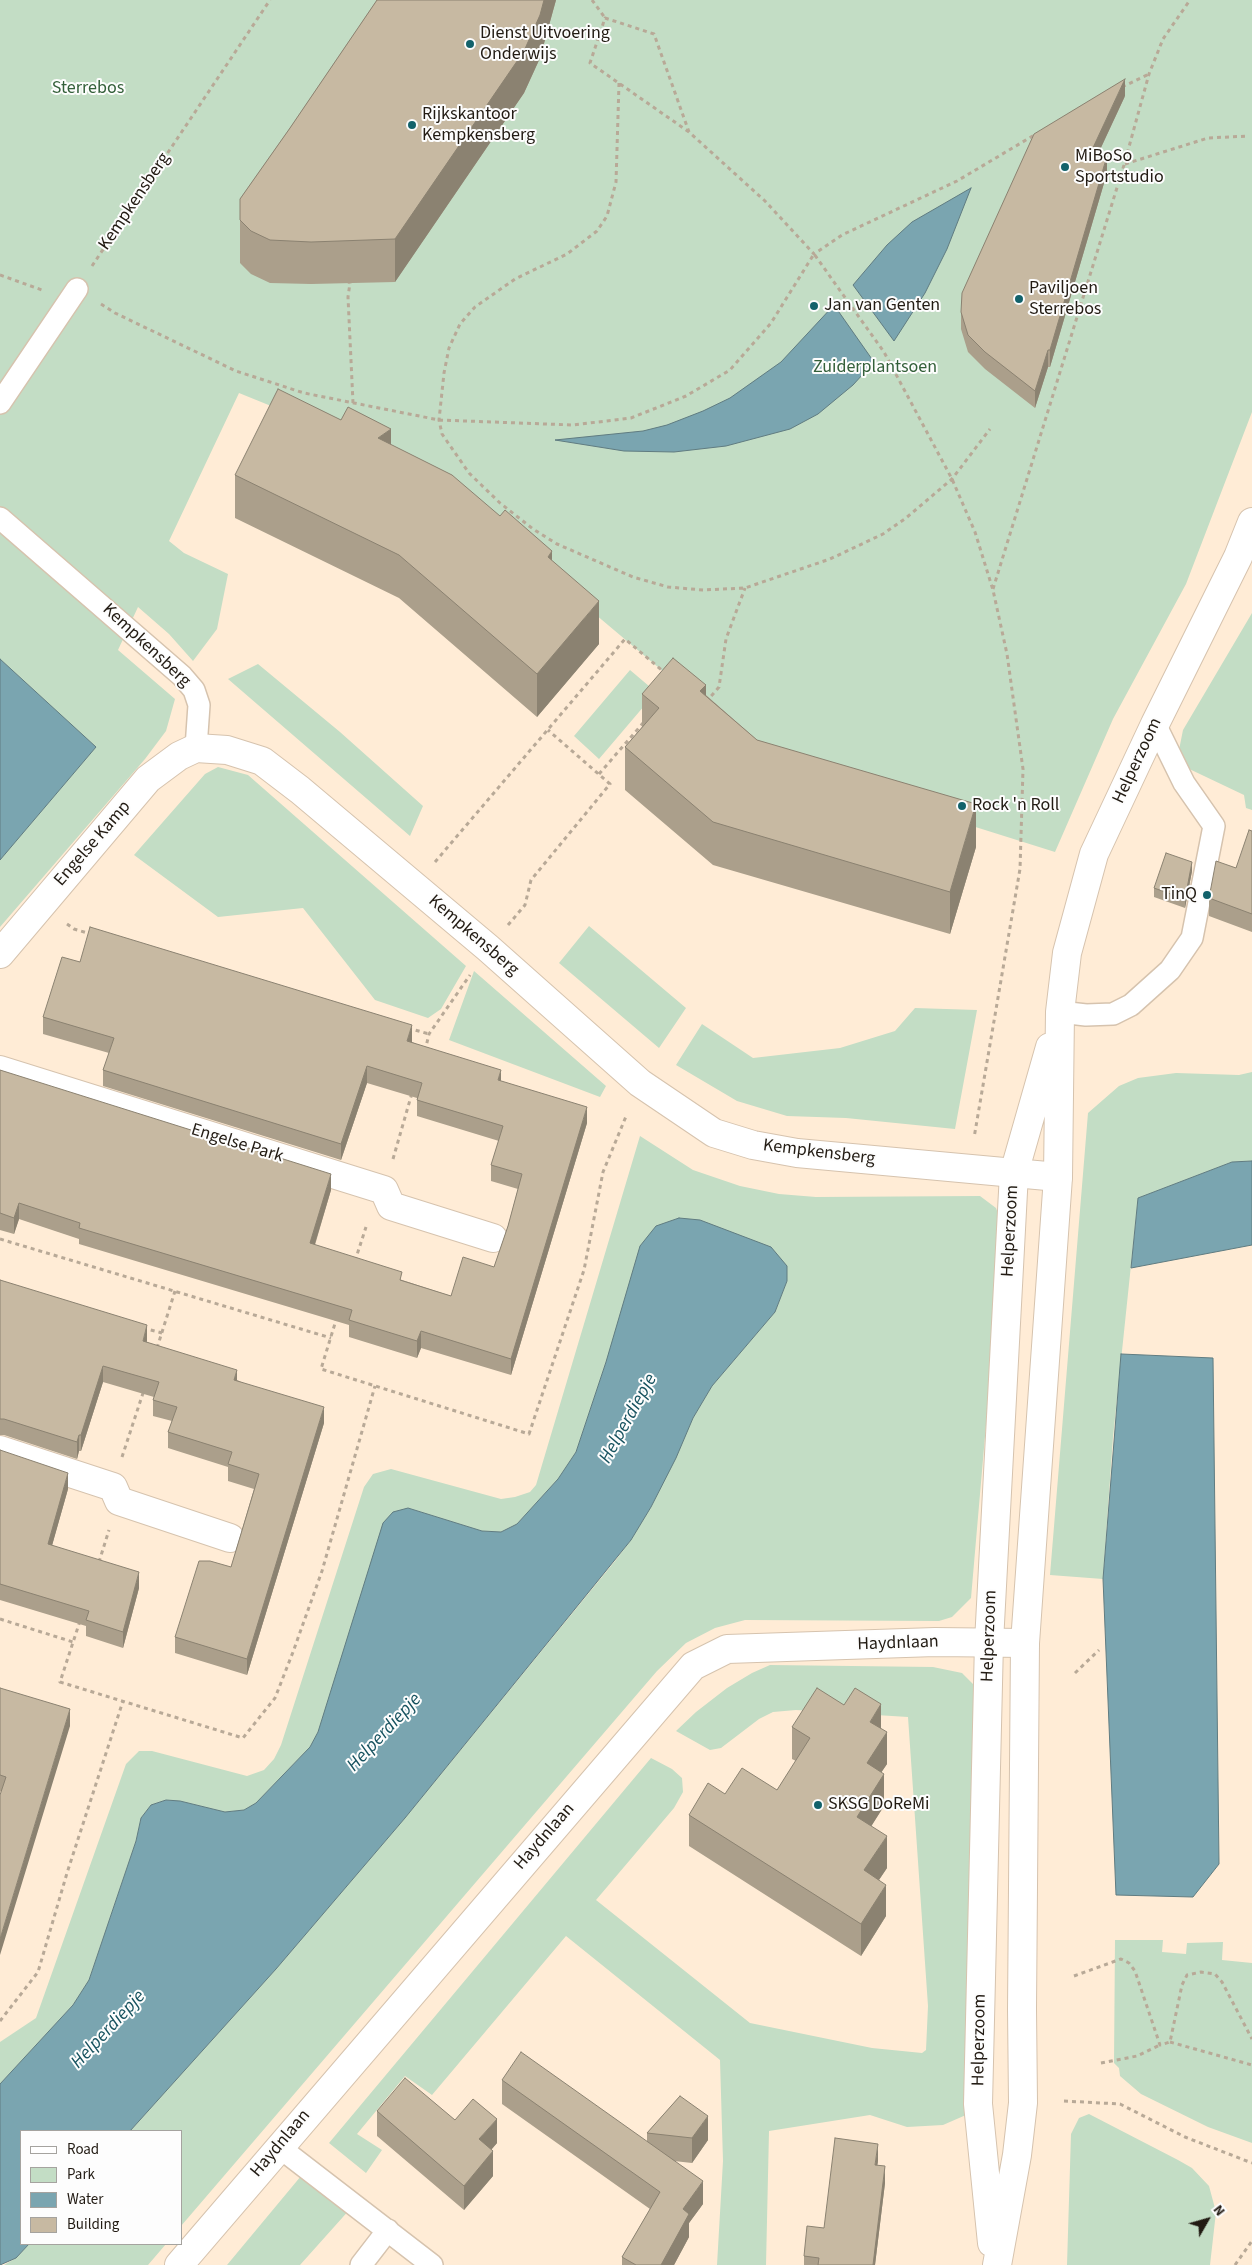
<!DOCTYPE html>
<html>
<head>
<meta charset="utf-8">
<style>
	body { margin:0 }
	#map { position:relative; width:1252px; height:2265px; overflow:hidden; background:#ffecd6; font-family:"Source Sans 3",sans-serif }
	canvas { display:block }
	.legend { position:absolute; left:20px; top:2130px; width:162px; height:115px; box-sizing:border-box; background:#fdfdfd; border:1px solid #a5a39f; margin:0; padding:6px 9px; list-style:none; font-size:15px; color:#221b13 }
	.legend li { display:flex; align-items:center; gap:10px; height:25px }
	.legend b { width:25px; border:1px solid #a5a39f }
	.north { position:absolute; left:1182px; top:2195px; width:50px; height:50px; -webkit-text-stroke:4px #fdfdfd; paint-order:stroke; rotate:52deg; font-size:14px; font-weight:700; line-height:20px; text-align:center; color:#221b13 }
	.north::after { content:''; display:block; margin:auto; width:18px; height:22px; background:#221b13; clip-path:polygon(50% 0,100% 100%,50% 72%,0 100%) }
</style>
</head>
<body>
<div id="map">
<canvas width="1252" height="2265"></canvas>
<ul class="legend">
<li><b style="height:6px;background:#fff"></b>Road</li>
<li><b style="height:14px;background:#c3ddc5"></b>Park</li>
<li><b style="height:14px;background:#7aa5b0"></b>Water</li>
<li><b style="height:14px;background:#c7b9a2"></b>Building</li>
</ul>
<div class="north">N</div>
</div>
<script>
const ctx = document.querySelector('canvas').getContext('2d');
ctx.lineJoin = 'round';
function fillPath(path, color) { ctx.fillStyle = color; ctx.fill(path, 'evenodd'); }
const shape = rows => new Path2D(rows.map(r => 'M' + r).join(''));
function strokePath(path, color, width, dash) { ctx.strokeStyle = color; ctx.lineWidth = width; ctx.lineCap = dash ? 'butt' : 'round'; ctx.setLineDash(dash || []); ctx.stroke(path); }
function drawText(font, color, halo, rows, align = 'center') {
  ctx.font = font + ' "Source Sans 3",sans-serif'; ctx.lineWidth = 4; ctx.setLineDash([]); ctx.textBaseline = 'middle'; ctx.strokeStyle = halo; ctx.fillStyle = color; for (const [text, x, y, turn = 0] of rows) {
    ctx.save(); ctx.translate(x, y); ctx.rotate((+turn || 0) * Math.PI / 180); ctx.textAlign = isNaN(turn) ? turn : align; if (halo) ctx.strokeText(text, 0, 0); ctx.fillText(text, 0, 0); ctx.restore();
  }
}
fillPath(shape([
	[0,0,1252,0,1252,412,1186,584,1113,719,1055,852,772,763,419,466,239,393,169,541,184,553,228,574,217,629,193,661,169,634,138,607,118,650,175,699,166,731,145,759,0,927,0,860,96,747,0,659],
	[1252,613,1252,810,1246,808,1244,795,1183,766,1179,750,1183,730],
	[258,664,340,732,423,806,410,836,228,679],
	[630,670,656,692,599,759,574,736],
	[218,767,248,775,466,966,441,1009,428,1018,375,1000,303,908,218,917,134,855,205,774],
	[589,926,686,1008,659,1048,559,963],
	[474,971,606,1086,600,1097,449,1040],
	[915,1008,977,1010,955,1129,846,1118,787,1116,737,1101,676,1065,702,1024,753,1058,840,1048,895,1031],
	[1252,1072,1252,1161,1232,1162,1138,1198,1113,1437,1103,1579,1050,1575,1088,1113,1119,1086,1138,1078,1176,1073,1239,1075],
	[640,1136,693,1170,740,1186,779,1194,816,1197,980,1196,996,1208,1003,1228,971,1598,952,1617,939,1621,745,1620,715,1628,686,1643,657,1671,181,2226,181,2131,130,2131,276,1969,405,1818,615,1561,631,1540,651,1507,693,1418,712,1386,775,1312,787,1281,787,1267,606,1362,576,1452,558,1479,517,1524,501,1532,482,1531,408,1508,318,1732,310,1747,256,1803,244,1810,225,1812,180,1801,166,1800,151,1805,141,1818,136,1841,89,1980,73,2005,0,2084,0,2042,36,2018,126,1764,139,1751,152,1751,247,1776,264,1770,274,1759,281,1745,364,1487,373,1474,391,1469,501,1499,515,1497,530,1492,536,1485],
	[770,1665,933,1667,962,1673,976,1687,982,2108,943,2125,907,2127,870,2115,769,2131,766,2265,717,2265,723,2161,720,2060,566,1936,432,2095,405,2076,357,2134,382,2150,366,2173,329,2143,651,1758,672,1769,682,1778,683,1792,674,1808,596,1900,750,2023,872,2048,922,2053,926,2050,928,2006,908,1717,796,1710,773,1712,759,1719,721,1748,710,1750,676,1731,696,1712,727,1688,752,1673],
	[1115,1940,1163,1940,1162,1952,1186,1954,1187,1943,1223,1942,1222,1960,1252,1963,1252,2143,1208,2127,1141,2094,1120,2076,1119,2068,1114,2063],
	[1089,2114,1178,2160,1192,2168,1209,2186,1216,2212,1210,2265,1067,2265,1071,2134,1079,2118],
	[306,2170,351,2208,300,2265,227,2265],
	[29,2244,166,2244,148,2265,4,2265,16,2258]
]), '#c3ddc5');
const water = shape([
	[971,188,947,249,925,293,894,341,853,285,887,245,912,222,971,188],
	[834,305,874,362,853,385,818,414,790,429,726,446,674,452,624,451,555,440,643,431,667,425,703,411,730,398,781,362,834,305],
	[0,659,96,747,0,860,0,659],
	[1252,1161,1252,1245,1131,1268,1138,1198,1232,1162,1252,1161],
	[679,1218,700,1220,771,1247,787,1266,787,1281,775,1312,712,1386,693,1418,676,1458,651,1507,631,1540,405,1818,276,1969,130,2131,21,2131,21,2244,29,2244,16,2258,0,2265,0,2084,73,2005,89,1980,136,1841,141,1818,151,1805,166,1800,180,1801,225,1812,244,1810,256,1803,310,1747,318,1732,383,1523,393,1512,408,1508,482,1531,501,1532,517,1524,558,1479,576,1452,606,1362,640,1246,656,1226,679,1218],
	[1121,1354,1213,1358,1219,1864,1193,1897,1116,1895,1103,1579,1121,1354]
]);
fillPath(water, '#7aa5b0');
strokePath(water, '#607c81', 1);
const service = shape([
	[0,403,77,289],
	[0,518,182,676,194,690,199,705,196,748],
	[1060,1012,1086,1015,1113,1014,1131,1005,1170,970,1192,938,1214,826,1184,783,1155,724],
	[279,2147,432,2265],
	[361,2265,388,2230]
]);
const minor = shape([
	[0,954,148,779,179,756,196,748,227,750,262,761,300,790,488,948,640,1083,714,1133,753,1145,797,1153,1058,1177],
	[0,1070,384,1190,391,1206,493,1238],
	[0,1450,113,1487,119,1501,230,1538],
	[179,2265,693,1666,727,1649,935,1642,1025,1643]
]);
const tertiary = shape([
	[992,2243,978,2104,989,1642,1014,1173,1050,1047],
	[997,2265,1017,2155,1023,2103,1022,2009,1025,1643,1058,1177,1060,1012,1067,953,1094,854,1155,724,1238,557,1252,522]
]);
strokePath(service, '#d6c3ae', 24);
strokePath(minor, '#d6c3ae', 30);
strokePath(tertiary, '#d6c3ae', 30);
strokePath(shape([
	[592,0,605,18],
	[619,83,616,182,607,216,597,231,567,254,515,279,475,307,460,324,449,348,444,373,439,420,442,434,469,473,500,503,533,529,557,544,633,577,668,587,703,590,745,588,830,559,883,534,906,518,952,479,990,429],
	[1122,87,1149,74],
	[689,132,590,63,605,18,654,34,689,132,765,201,814,254,842,235,957,181,1036,134],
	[1125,164,1208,138,1249,136],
	[92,266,270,0],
	[0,275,42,290],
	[347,281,350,283,348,297,353,403],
	[101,304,115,313,236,371,304,393,439,420,573,425,631,418,686,396,730,370,771,323,814,254,884,352,952,479,975,532,993,590,1007,654,1023,769,1020,869,974,1138],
	[993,589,1124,165,1149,74,1163,39,1190,0],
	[706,702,719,687,726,639,745,588],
	[599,774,644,722],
	[435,862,625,639,664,672],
	[67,924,74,929,91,934],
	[508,925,525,905,531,880,610,784,548,730],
	[408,1028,429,1034],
	[425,1051,429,1034,470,975],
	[393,1159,412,1093],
	[0,1239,331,1338],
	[355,1261,366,1227],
	[337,1317,321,1369,529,1434,584,1270,603,1172,627,1114],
	[143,1328,162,1333],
	[157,1348,175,1291],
	[122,1457,144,1390],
	[99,1562,109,1530],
	[0,1619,73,1642],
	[80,1621,60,1682,243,1738,275,1698,293,1652,322,1571,375,1386],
	[1075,1673,1099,1650],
	[1074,1976,1121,1959,1129,1963,1135,1971,1160,2045,1170,2042,1182,1985,1187,1975,1201,1972,1215,1974,1222,1982,1252,2039],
	[0,2021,38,1972,67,1873,123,1701],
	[1170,2042,1252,2065],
	[1101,2063,1137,2056,1160,2045],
	[1064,2101,1120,2104,1185,2137,1252,2163],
	[1235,2265,1252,2241]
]), '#b8a997', 3, [4, 4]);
strokePath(service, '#fff', 21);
strokePath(minor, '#fff', 28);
strokePath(tertiary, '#fff', 28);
fillPath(shape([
	[377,0,556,0,540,58,524,93,395,282,311,284,270,283,251,274,240,263,240,199,290,128],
	[1125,96,1098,154,1107,173,1050,367,1048,367,1035,408,985,369,968,352,961,329,961,312],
	[391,445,552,561,599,644,537,717,399,598,235,518,235,475],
	[642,694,706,695,757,740,976,847,950,934,713,865,625,790,625,747,642,727],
	[1252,831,1252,932,1209,916,1209,898,1236,868],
	[1192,871,1185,908,1154,897,1154,888],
	[80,962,412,1042,501,1081,587,1123,511,1375,421,1348,417,1358,349,1337,349,1325,79,1244,79,1239,19,1219,14,1234,0,1230,0,1070,331,1190,315,1245,402,1280,451,1296,494,1267,508,1226,518,1189,491,1181,491,1165,499,1141,417,1116,417,1098,367,1083,341,1160,103,1086,103,1070,109,1053,43,1034,43,1017],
	[0,1280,237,1380,324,1423,247,1675,175,1653,175,1637,231,1567,254,1489,228,1481,228,1467,168,1448,168,1432,172,1421,153,1416,153,1400,154,1397,103,1382,81,1451,79,1451,77,1459,4,1435,0,1435],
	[0,1450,68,1489,52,1545,139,1588,123,1648,86,1636,86,1626,0,1600],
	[0,1688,70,1726,1,1792,0,1791],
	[792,1727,881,1729,887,1764,881,1772,884,1806,871,1826,887,1868,879,1880,886,1916,861,1956,689,1846,689,1815,725,1794,777,1790,796,1761,792,1759],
	[502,2080,647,2142,647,2133,680,2096,708,2140,692,2163,674,2161,703,2204,689,2223,689,2237,674,2265,622,2265,622,2257,650,2209,502,2104],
	[377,2111,455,2120,497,2143,491,2150,493,2176,464,2210,377,2136],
	[878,2161,877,2165,885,2183,875,2265,804,2265,804,2256,824,2228]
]), '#ab9f8b');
fillPath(shape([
	[544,0,556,0,540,58,524,93,395,282,395,239],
	[1125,79,1125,96,1091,169,1091,152],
	[1107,156,1107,173,1050,367,1050,350],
	[1048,350,1048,367,1035,408,1035,391],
	[391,429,391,471,378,438],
	[552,551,552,594,548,557],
	[599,601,599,644,537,717,537,674],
	[706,685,706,728,700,691],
	[976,804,976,847,950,934,950,892],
	[1192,862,1192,871,1185,908,1185,899],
	[412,1025,412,1042,407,1057,407,1041],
	[367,1066,367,1083,341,1160,341,1144],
	[501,1070,501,1086,498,1080],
	[587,1107,587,1123,511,1375,511,1359],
	[331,1174,331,1190,310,1260,310,1243],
	[19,1203,19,1219,14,1234,14,1218],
	[147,1325,147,1341,143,1357,143,1341],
	[421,1331,421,1348,417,1358,417,1341],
	[103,1366,103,1382,81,1451,81,1435],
	[237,1370,237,1386,234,1380],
	[324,1407,324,1423,247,1675,247,1659],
	[79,1435,79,1451,77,1459,77,1442],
	[68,1473,68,1489,48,1560,48,1544],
	[139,1572,139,1588,123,1648,123,1632],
	[881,1704,881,1736,870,1722],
	[70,1709,70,1726,0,1955,0,1939],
	[887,1732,887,1764,867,1794,867,1763],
	[884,1774,884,1806,857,1849,857,1817],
	[887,1836,887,1868,864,1902,864,1870],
	[886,1885,886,1916,861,1956,861,1924],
	[708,2116,708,2140,692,2163,692,2138],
	[497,2119,497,2143,479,2164,479,2139],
	[878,2144,878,2161,875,2182,875,2165],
	[493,2151,493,2176,464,2210,464,2186],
	[885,2166,885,2183,875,2265,873,2265],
	[703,2181,703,2204,689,2223,689,2237,674,2265,661,2265,683,2209]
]), '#8b8271');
const building = shape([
	[377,0,544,0,540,15,524,51,395,239,311,242,270,240,251,231,240,220,240,199,290,128,377,0],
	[1125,79,1091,152,1107,156,1050,350,1048,350,1035,391,985,352,968,335,961,312,962,293,1034,134,1125,79],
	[278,389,341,420,348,407,391,429,378,438,452,475,500,516,505,510,552,551,548,557,599,601,537,674,399,555,235,475,278,389],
	[673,658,706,685,700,691,757,740,976,804,950,892,713,822,625,747,659,708,642,694,673,658],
	[1249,830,1252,831,1252,914,1209,898,1216,861,1236,868,1249,830],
	[1166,853,1192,862,1185,899,1154,888,1166,853],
	[90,927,412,1025,407,1041,501,1070,498,1080,587,1107,511,1359,421,1331,417,1341,349,1320,352,1310,79,1228,80,1223,19,1203,14,1218,0,1213,0,1070,331,1174,310,1243,402,1272,400,1280,451,1296,463,1257,494,1267,508,1226,522,1174,491,1165,503,1126,417,1100,422,1083,367,1066,341,1144,103,1070,114,1038,43,1017,62,957,80,962,90,927],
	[0,1280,147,1325,143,1341,237,1370,234,1380,324,1407,247,1659,175,1637,199,1561,210,1561,231,1567,259,1474,228,1464,232,1452,168,1432,177,1407,153,1400,159,1382,103,1366,81,1435,79,1435,77,1442,4,1419,0,1419,0,1280],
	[0,1450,68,1473,48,1544,139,1572,123,1632,86,1620,89,1611,0,1584,0,1450],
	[0,1688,70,1709,0,1939,0,1795,6,1777,0,1775,0,1688],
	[817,1688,844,1705,855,1688,881,1704,870,1722,887,1732,867,1763,884,1774,857,1817,887,1836,864,1870,886,1885,861,1924,689,1815,708,1783,725,1794,742,1768,777,1790,810,1738,792,1727,817,1688],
	[521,2052,703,2181,683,2209,689,2214,661,2265,636,2265,622,2257,660,2192,502,2080,521,2052],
	[405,2078,455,2120,473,2099,497,2119,479,2139,493,2151,464,2186,377,2111,405,2078],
	[680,2096,708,2116,692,2138,647,2133,680,2096],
	[835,2138,878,2144,875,2165,885,2166,873,2265,818,2265,819,2258,804,2256,807,2226,824,2228,835,2138]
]);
fillPath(building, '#c7b9a2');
strokePath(building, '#8b8271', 1);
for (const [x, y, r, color] of [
	[470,44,5,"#13626b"],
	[412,125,5,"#13626b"],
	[1065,167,5,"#13626b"],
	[1019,299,5,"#13626b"],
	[814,306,5,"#13626b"],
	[962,806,5,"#13626b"],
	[1207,895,5,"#13626b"],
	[818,1805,5,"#13626b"]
]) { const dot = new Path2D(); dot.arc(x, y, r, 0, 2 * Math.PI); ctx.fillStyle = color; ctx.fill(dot); strokePath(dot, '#fdfdfd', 2); }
drawText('18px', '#221b13', '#fdfdfd', [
	["Dienst Uitvoering",480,34],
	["Onderwijs",480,55],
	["Rijkskantoor",422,115],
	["Kempkensberg",422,136],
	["MiBoSo",1075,157],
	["Sportstudio",1075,178],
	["Paviljoen",1029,289],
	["Sterrebos",1029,310],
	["Jan van Genten",824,306],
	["Rock 'n Roll",972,806],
	["TinQ",1197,895,"right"],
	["SKSG DoReMi",828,1805]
], 'left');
drawText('18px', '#34603a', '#fdfdfd', [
	["Sterrebos",88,89],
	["Zuiderplantsoen",875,368]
]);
drawText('18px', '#221b13', '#fdfdfd', [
	["Kempkensberg",135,202,-56],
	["Kempkensberg",146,646,43],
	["Helperzoom",1138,761,-65],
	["Engelse Kamp",93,844,-49],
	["Kempkensberg",473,936,41],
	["Engelse Park",237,1144,17],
	["Kempkensberg",819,1153,7],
	["Helperzoom",1011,1231,-87],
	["Helperzoom",990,1636,-88],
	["Haydnlaan",898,1644,-2],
	["Haydnlaan",545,1837,-49],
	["Helperzoom",980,2040,-89],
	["Haydnlaan",281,2144,-50]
]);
drawText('italic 19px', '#16525f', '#fdfdfd', [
	["Helperdiepje",629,1419,-61],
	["Helperdiepje",385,1733,-47],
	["Helperdiepje",109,2030,-47]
]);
</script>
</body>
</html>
